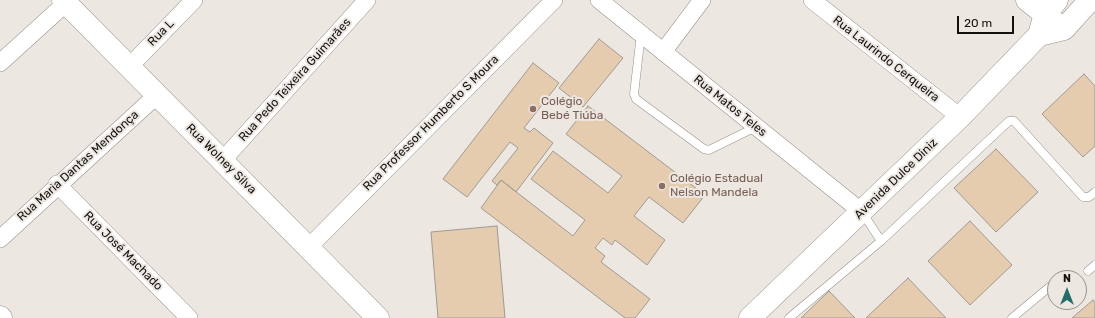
<!DOCTYPE html>
<html>
<head>
<meta charset="utf-8">
<style>
	body { margin:0 }
	#map { position:relative; width:1095px; height:318px; overflow:hidden; background:#ede7e1; font-family:Rubik,sans-serif }
	canvas { display:block }
	.north { position:absolute; left:1047px; top:270px; width:40px; height:40px; box-sizing:border-box; background:#ede7e1; border:1px solid #96918d; border-radius:50%; rotate:0deg; font-size:11px; font-weight:700; line-height:16px; text-align:center; color:#13110f }
	.north::after { content:''; display:block; margin:auto; width:14px; height:18px; background:#246e6a; clip-path:polygon(50% 0,100% 100%,50% 72%,0 100%) }
	.scale { position:absolute; left:957px; top:16px; width:57px; height:18px; box-sizing:border-box; border:2px solid #13110f; border-top:0; padding-left:5px; font-size:12px; line-height:14px; white-space:nowrap; color:#13110f; -webkit-text-stroke:3px #ede7e1; paint-order:stroke }
</style>
</head>
<body>
<div id="map">
<canvas width="1095" height="318"></canvas>
<div class="north">N</div>
<div class="scale">20 m</div>
</div>
<script>
const ctx = document.querySelector('canvas').getContext('2d');
ctx.lineJoin = 'round';
function fillPath(path, color) { ctx.fillStyle = color; ctx.fill(path, 'evenodd'); }
const shape = rows => new Path2D(rows.map(r => 'M' + r).join(''));
function strokePath(path, color, width, dash) { ctx.strokeStyle = color; ctx.lineWidth = width; ctx.lineCap = dash ? 'butt' : 'round'; ctx.setLineDash(dash || []); ctx.stroke(path); }
function drawText(font, color, halo, rows, align = 'center') {
  ctx.font = font + ' Rubik,sans-serif'; ctx.lineWidth = 4; ctx.setLineDash([]); ctx.textBaseline = 'middle'; ctx.strokeStyle = halo; ctx.fillStyle = color; for (const [text, x, y, turn = 0] of rows) {
    ctx.save(); ctx.translate(x, y); ctx.rotate((+turn || 0) * Math.PI / 180); ctx.textAlign = isNaN(turn) ? turn : align; if (halo) ctx.strokeText(text, 0, 0); ctx.fillText(text, 0, 0); ctx.restore();
  }
}
const building = shape([
	[599,39,623,58,583,107,559,88,599,39],
	[533,63,559,83,524,128,530,132,534,128,553,143,516,192,501,180,497,185,492,181,518,148,510,142,467,197,443,179,533,63],
	[1084,74,1095,86,1095,146,1083,157,1042,114,1084,74],
	[588,106,705,195,683,223,649,197,634,216,665,240,647,265,615,240,612,245,603,238,595,248,605,256,601,262,650,299,635,318,625,318,481,208,501,180,573,236,585,220,531,179,553,151,608,193,622,176,566,134,588,106],
	[996,149,1038,192,996,232,954,188,996,149],
	[970,221,1012,265,970,305,928,261,970,221],
	[497,226,505,318,438,318,431,232,497,226],
	[908,278,946,318,866,318,908,278],
	[829,291,855,318,801,318,829,291],
	[1093,300,1095,303,1095,318,1072,318,1093,300]
]);
fillPath(building, '#e5ccae');
strokePath(building, '#9f9994', 1);
const lane = shape([
	[641,34,634,94,636,99,704,149,709,150,756,127],
	[862,212,881,241],
	[1088,271,1095,265],
	[789,318,881,241,1009,121,1014,121,1083,197,1089,197,1095,192],
	[1012,318,1053,284]
]);
const street = shape([
	[599,0,862,212],
	[812,0,960,117],
	[663,52,702,0],
	[0,63,66,3],
	[129,67,194,0],
	[222,161,367,0],
	[57,184,189,318],
	[0,239,157,95],
	[309,247,554,0]
]);
const secondary = shape([
	[63,0,378,318],
	[1027,0,1056,23],
	[1039,35,1064,29,1090,0],
	[0,317,1,318],
	[750,318,960,117,1039,35,1045,14,1057,0]
]);
strokePath(lane, '#95908a', 9);
strokePath(street, '#95908a', 18);
strokePath(secondary, '#95908a', 23);
strokePath(lane, '#fff', 8);
strokePath(street, '#fff', 17);
strokePath(secondary, '#fff', 22);
for (const [x, y, r, color] of [
	[533,109,4,"#8d6e63"],
	[662,186,4,"#8d6e63"]
]) { const dot = new Path2D(); dot.arc(x, y, r, 0, 2 * Math.PI); ctx.fillStyle = color; ctx.fill(dot); strokePath(dot, '#ede7e1', 1.5); }
drawText('12px', '#13110f', '#ede7e1', [
	["Rua L",161,33,-46],
	["Rua Laurindo Cerqueira",886,59,38],
	["Rua Pedo Teixeira Guimarães",295,80,-48],
	["Rua Matos Teles",730,106,39],
	["Rua Professor Humberto S Moura",431,123,-45],
	["Rua Wolney Silva",221,159,45],
	["Rua Maria Dantas Mendonça",78,166,-42],
	["Avenida Dulce Diniz",896,179,-44],
	["Rua José Machado",123,251,45]
]);
drawText('12px', '#785e54', '#ede7e1', [
	["Colégio",541,102],
	["Bebé Tiúba",541,116],
	["Colégio Estadual",670,179],
	["Nelson Mandela",670,193]
], 'left');
</script>
</body>
</html>
